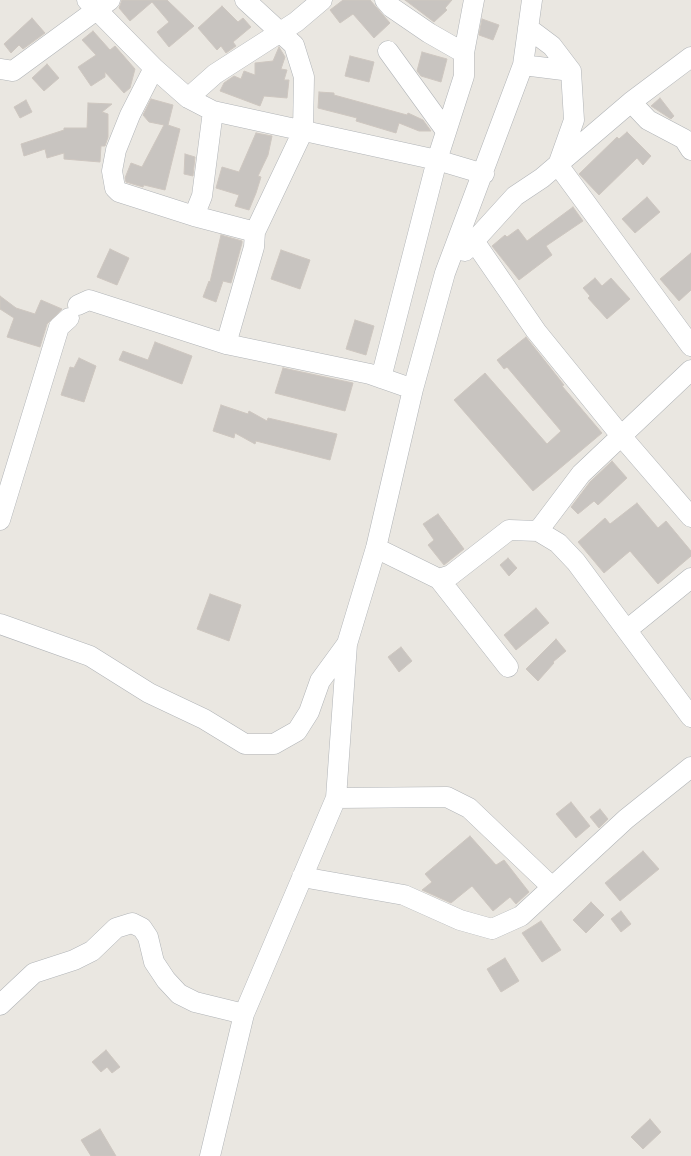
<!DOCTYPE html>
<html>
<head>
<meta charset="utf-8">
<style>
	body { margin:0 }
	canvas { display:block; background:#eae7e1 }
</style>
</head>
<body>
<canvas width="691" height="1156"></canvas>
<script>
const ctx = document.querySelector('canvas').getContext('2d');
ctx.lineJoin = 'round';
function fillPath(path, color) { ctx.fillStyle = color; ctx.fill(path, 'evenodd'); }
const shape = rows => new Path2D(rows.map(r => 'M' + r).join(''));
function strokePath(path, color, width, dash) { ctx.strokeStyle = color; ctx.lineWidth = width; ctx.lineCap = dash ? 'butt' : 'round'; ctx.setLineDash(dash || []); ctx.stroke(path); }
const building = shape([
	[122,0,167,0,194,26,169,47,157,32,169,22,152,2,130,21,119,8,122,0],
	[343,0,370,0,390,23,374,38,353,14,340,23,330,10,343,0],
	[405,0,452,0,445,8,447,10,434,22,405,0],
	[222,6,238,22,243,18,251,27,233,42,236,46,226,53,221,46,217,50,198,28,222,6],
	[32,18,45,33,23,49,19,45,11,53,4,44,32,18],
	[482,19,499,25,493,40,479,35,482,19],
	[93,31,110,50,115,46,135,69,130,88,124,93,105,72,105,77,91,86,78,67,96,55,82,40,93,31],
	[279,47,285,57,281,69,287,70,284,80,289,80,287,98,264,96,260,106,220,91,224,83,234,76,241,79,244,71,255,75,255,63,273,61,279,47],
	[422,52,447,59,441,82,421,76,417,71,422,52],
	[350,56,374,62,369,82,345,76,350,56],
	[47,64,59,78,44,91,32,78,47,64],
	[319,92,334,93,334,95,407,115,408,113,423,120,431,131,419,131,399,123,396,133,356,121,357,118,318,108,319,92],
	[660,98,674,116,671,119,651,106,660,98],
	[151,99,173,105,168,125,180,129,165,190,144,185,143,187,126,182,125,178,131,163,142,167,164,125,149,122,143,115,151,99],
	[26,100,32,112,20,118,14,107,26,100],
	[88,103,112,104,102,112,108,114,108,137,105,146,101,146,100,162,64,159,64,153,47,158,45,149,24,156,21,144,64,130,64,128,87,128,88,103],
	[627,132,651,156,643,165,637,158,599,195,579,174,617,137,619,139,627,132],
	[256,133,272,136,268,155,258,176,261,177,256,193,249,210,235,206,239,195,216,188,222,167,239,172,256,133],
	[185,154,195,157,193,176,184,174,185,154],
	[647,197,660,212,635,233,622,219,647,197],
	[573,207,583,221,546,246,552,255,519,280,492,246,505,235,507,237,518,229,527,241,573,207],
	[221,235,242,241,242,243,231,283,223,281,216,302,203,297,209,281,210,282,221,235],
	[110,249,129,258,117,285,97,277,110,249],
	[281,250,310,260,300,289,271,279,281,250],
	[691,253,691,290,679,301,660,279,691,253],
	[595,278,602,286,611,278,630,299,607,319,588,298,590,296,583,288,595,278],
	[0,296,16,308,35,314,41,300,62,309,47,324,40,347,7,337,14,318,0,309,0,296],
	[355,320,374,326,366,355,346,349,355,320],
	[526,337,564,385,562,386,602,433,533,491,454,400,485,373,547,444,561,431,507,367,504,369,497,360,526,337],
	[155,342,192,356,182,384,119,360,123,351,148,360,155,342],
	[79,358,96,366,84,402,61,395,70,367,74,368,79,358],
	[283,368,353,383,345,411,275,393,283,368],
	[221,405,248,414,249,411,267,421,268,418,337,434,330,460,256,441,255,444,235,433,234,438,213,431,221,405],
	[612,461,627,478,598,505,594,501,578,514,571,507,590,482,612,461],
	[637,503,658,528,666,521,691,551,691,556,658,584,630,551,604,573,578,542,605,518,610,524,637,503],
	[438,514,464,549,444,565,428,545,434,540,423,524,438,514],
	[508,558,517,568,509,576,500,565,508,558],
	[210,594,241,605,229,641,197,629,210,594],
	[536,608,549,623,516,650,504,635,536,608],
	[556,639,566,651,553,662,554,663,538,681,526,669,556,639],
	[401,647,412,661,399,672,388,657,401,647],
	[571,802,590,826,576,838,556,814,571,802],
	[600,809,608,819,599,828,590,817,600,809],
	[470,836,496,865,504,860,529,892,516,904,510,897,493,911,472,886,451,903,422,890,432,882,425,874,470,836],
	[643,851,659,869,620,901,605,883,643,851],
	[591,902,604,915,586,933,573,920,591,902],
	[621,911,631,924,621,932,611,919,621,911],
	[541,921,561,950,542,962,522,933,541,921],
	[505,958,519,981,501,992,487,969,505,958],
	[106,1050,120,1067,112,1073,107,1067,101,1072,92,1062,106,1050],
	[650,1119,661,1132,643,1149,631,1137,650,1119],
	[100,1129,116,1156,91,1156,81,1140,100,1129]
]);
fillPath(building, '#c8c4c0');
strokePath(building, '#cec7c0', 1);
const minor = shape([
	[87,0,154,68,188,98,213,111,437,160,484,174],
	[245,0,294,45,304,77,303,131,255,232,254,247,226,344,370,374,413,389],
	[385,0,391,7,429,33,464,53],
	[528,28,552,46,571,71,574,120,558,165,691,346],
	[388,51,446,131],
	[523,65,571,71],
	[154,68,130,115,116,150,112,171,115,188,119,192,194,216,255,232],
	[0,69,13,71,110,0],
	[188,98,215,74,296,22,322,0],
	[631,102,648,120,684,139,691,150],
	[194,216,202,196,213,111],
	[474,241,536,331,622,437,691,517],
	[465,251,515,196,542,178,631,102,691,57],
	[78,305,89,300,226,344],
	[381,378,437,160,464,76,464,53,474,0],
	[0,520,59,327,69,318],
	[538,531,581,474,691,370],
	[376,548,439,579,451,575,509,530,538,531,558,543,576,562,691,717],
	[439,579,508,667],
	[0,624,90,656,149,693,204,719,245,744,274,744,297,731,309,712,320,681,347,644],
	[628,629,691,578],
	[336,798,447,797,469,808,552,887],
	[302,877,404,895,460,920,492,929,521,916,626,819,691,767],
	[0,1005,34,973,74,960,92,951,116,928,132,923,142,928,148,937,154,962,166,980,179,994,195,1002,244,1014],
	[210,1156,244,1014,336,798,347,644,376,548,413,389,445,273,523,65,532,0]
]);
strokePath(minor, '#b1b4b7', 21);
strokePath(minor, '#fff', 20);
</script>
</body>
</html>
